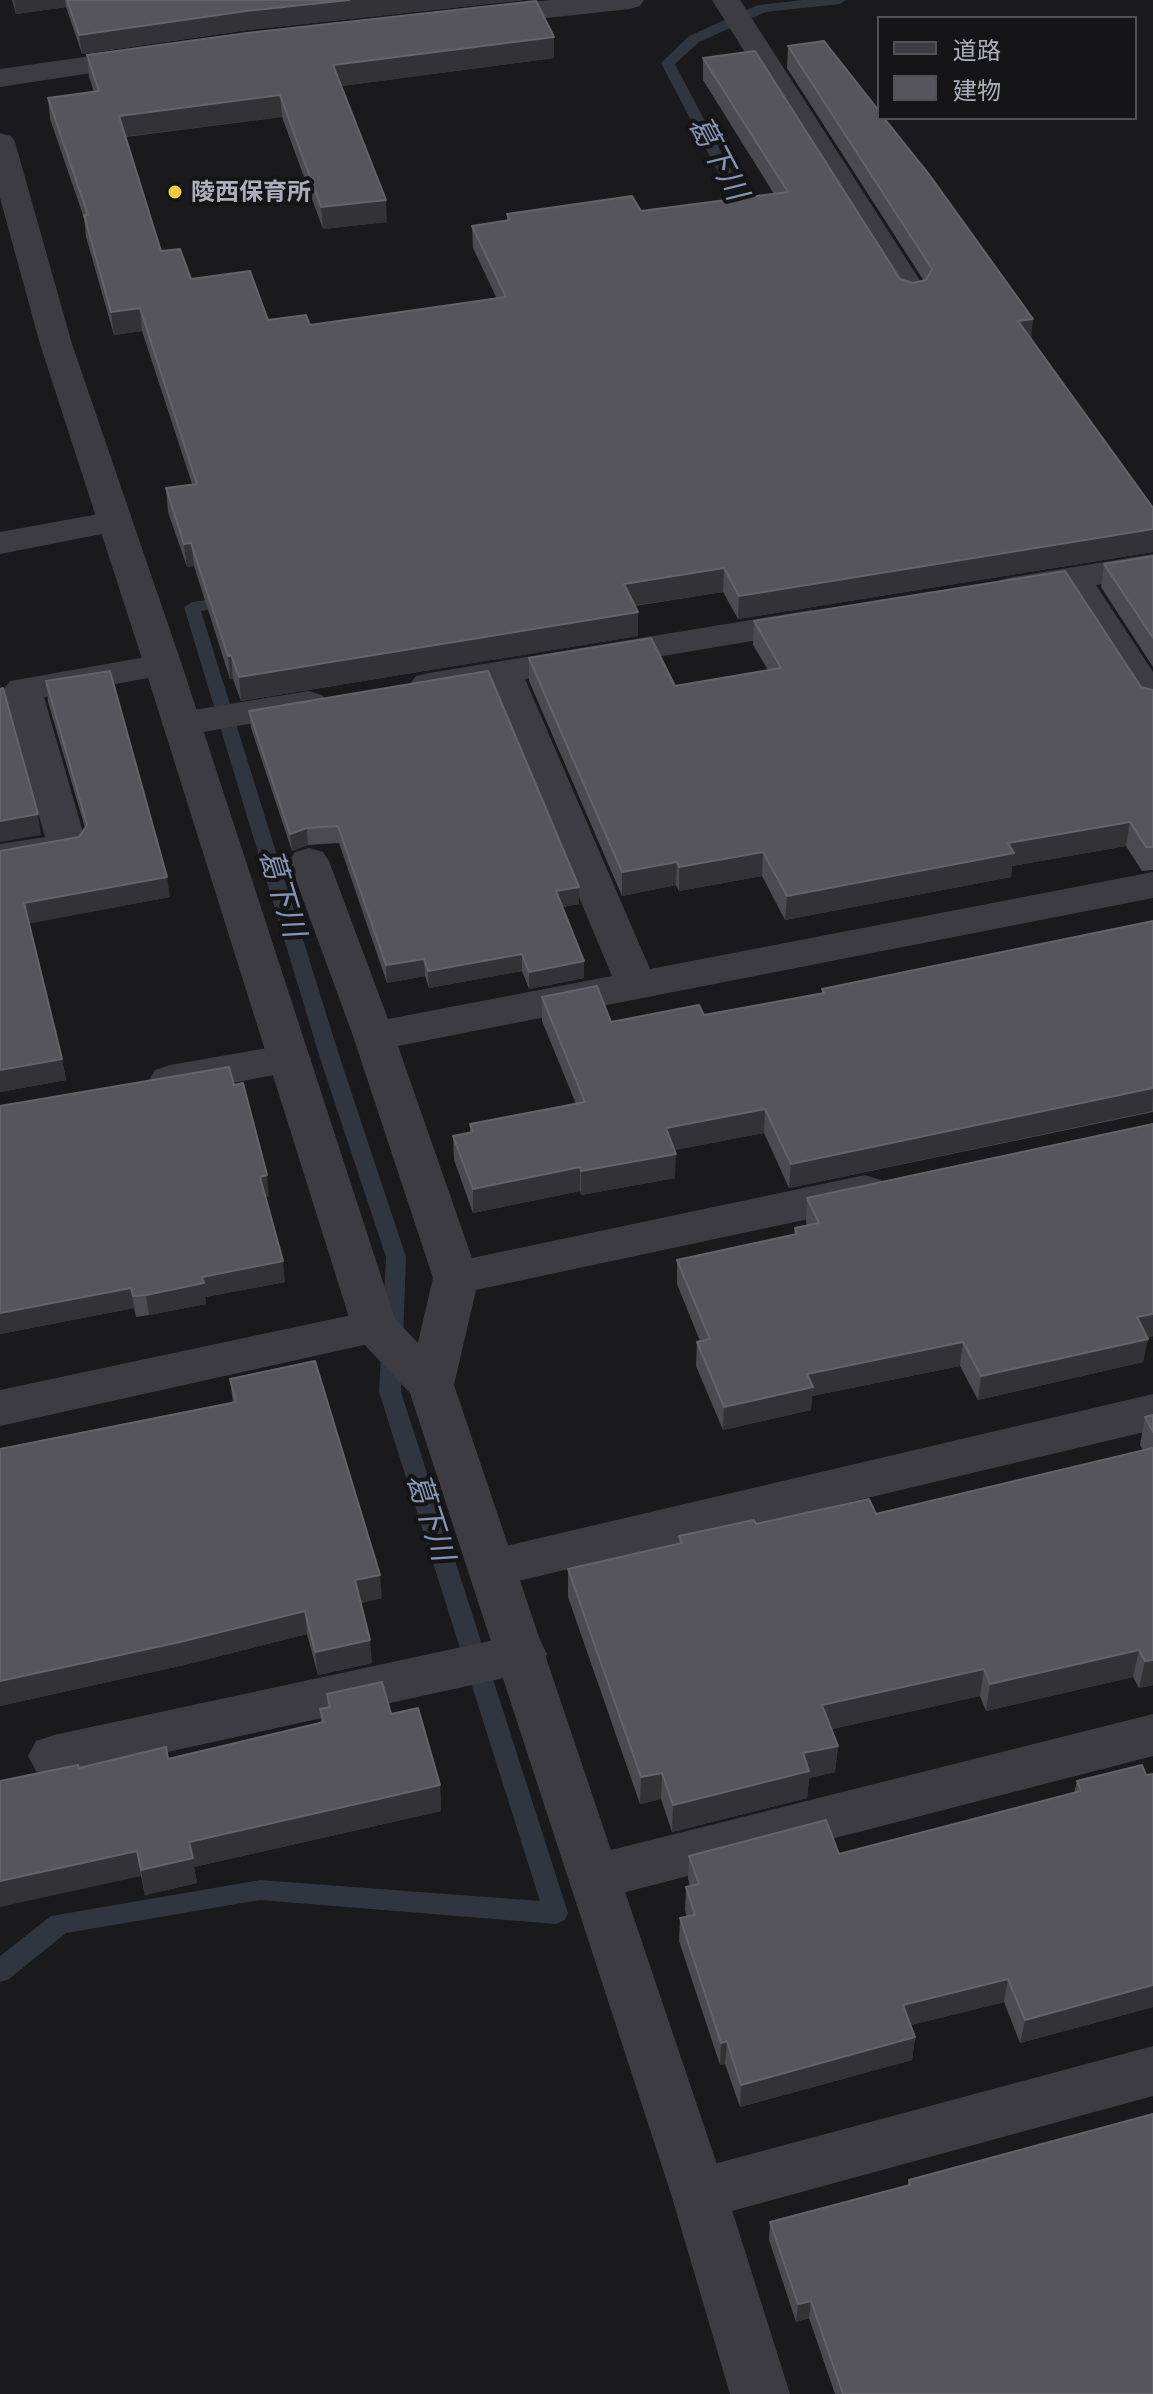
<!DOCTYPE html>
<html>
<head>
<meta charset="utf-8">
<style>
	body { margin:0 }
	#map { position:relative; width:1153px; height:2394px; overflow:hidden; background:#1a191b; font-family:Lato,"Noto Sans JP",sans-serif }
	canvas { display:block }
	.legend { position:absolute; left:877px; top:16px; width:260px; height:104px; box-sizing:border-box; background:#151416; border:2px solid #515258; margin:0; padding:10px 14px; list-style:none; font-size:24px; color:#acaebb }
	.legend li { display:flex; align-items:center; gap:16px; height:40px }
	.legend b { width:40px; border:2px solid #515258 }
</style>
</head>
<body>
<div id="map">
<canvas width="1153" height="2394"></canvas>
<ul class="legend">
<li><b style="height:10px;background:#3c3c42"></b>道路</li>
<li><b style="height:22px;background:#56555c"></b>建物</li>
</ul>
</div>
<script>
const ctx = document.querySelector('canvas').getContext('2d');
ctx.lineJoin = 'round';
const shape = rows => new Path2D(rows.map(r => 'M' + r).join(''));
function fillPath(path, color) { ctx.fillStyle = color; ctx.fill(path, 'evenodd'); }
function strokePath(path, color, width, dash) { ctx.strokeStyle = color; ctx.lineWidth = width; ctx.lineCap = dash ? 'butt' : 'round'; ctx.setLineDash(dash || []); ctx.stroke(path); }
function drawText(font, color, halo, rows, align = 'center') {
  ctx.font = font + ' Lato,"Noto Sans JP",sans-serif'; ctx.lineWidth = 8; ctx.setLineDash([]); ctx.textBaseline = 'middle'; ctx.strokeStyle = halo; ctx.fillStyle = color; for (const [text, x, y, turn = 0] of rows) {
    ctx.save(); ctx.translate(x, y); ctx.rotate((+turn || 0) * Math.PI / 180); ctx.textAlign = isNaN(turn) ? turn : align; if (halo) ctx.strokeText(text, 0, 0); ctx.fillText(text, 0, 0); ctx.restore();
  }
}
fillPath(shape([
	[803,0,846,0,840,4,766,12,699,42,675,64,758,222,751,226,744,222,661,63,689,36,758,5,803,0],
	[232,596,238,598,240,601,238,604,201,611,339,1055,406,1257,401,1392,568,1913,565,1920,556,1924,260,1900,66,1933,9,1979,0,1982,0,1956,51,1916,260,1880,540,1901,379,1392,386,1257,319,1055,184,607,192,602,232,596]
]), '#2f363f');
fillPath(shape([
	[551,0,644,0,640,6,630,9,482,25,472,22,468,16,472,10,482,7,551,0],
	[712,0,740,0,928,293,923,300,912,303,901,300,712,0],
	[147,48,157,51,162,57,157,63,0,87,0,69,147,48],
	[115,511,127,515,133,522,127,529,0,554,0,532,115,511],
	[1153,554,1153,576,1096,585,1153,672,1153,713,1140,709,1063,591,1013,599,1000,596,995,588,1000,580,1013,577,1153,554],
	[811,610,824,613,829,621,824,629,525,679,650,969,1153,872,1153,898,398,1046,472,1258,865,1175,881,1180,887,1191,881,1202,865,1207,476,1290,454,1385,447,1397,431,1403,415,1397,408,1385,433,1278,353,1036,289,861,295,852,309,848,323,852,329,861,388,1019,612,976,490,685,429,695,416,692,410,684,416,676,429,673,811,610],
	[163,654,176,657,182,665,176,673,44,697,87,846,81,855,0,870,0,844,45,837,4,689,10,681,163,654],
	[309,691,322,695,328,703,322,711,181,736,168,732,162,724,168,716,181,712,309,691],
	[290,1044,305,1049,311,1059,305,1069,170,1095,155,1090,149,1080,155,1070,170,1065,290,1044],
	[375,1310,391,1315,398,1327,391,1339,0,1426,0,1390,375,1310],
	[1153,1394,1153,1430,493,1587,476,1582,469,1568,476,1554,493,1549,1153,1394],
	[522,1634,540,1640,547,1654,540,1668,522,1674,54,1777,36,1771,28,1756,36,1741,54,1735,522,1634],
	[1153,1714,1153,1756,595,1900,576,1893,569,1877,576,1861,595,1854,1153,1714],
	[1153,2046,1153,2096,699,2220,679,2213,671,2194,679,2175,699,2168,1153,2046]
]), '#3c3c42');
fillPath(shape([
	[0,133,11,136,15,142,72,344,182,665,395,1319,447,1373,454,1385,727,2194,790,2394,730,2394,671,2194,410,1393,359,1339,352,1327,144,665,40,344,0,198,0,133]
]), '#3c3c42');
fillPath(shape([
	[12,0,524,0,248,30,82,54,66,7,16,14],
	[554,37,554,58,341,86,387,222,323,229,282,117,125,137,161,251,191,279,268,320,310,325,497,299,473,248,472,226,507,220,507,214,641,211,774,194,703,80,703,58,900,279,913,283,924,281,787,68,788,46,1031,338,1153,508,1153,552,738,619,723,592,635,606,638,612,638,636,241,701,233,679,230,679,194,566,187,567,168,512,166,488,192,484,142,331,114,335,86,237,84,218,50,119,48,98,94,92,89,77,87,55],
	[1153,556,1153,667,1101,587,1104,564],
	[754,621,1141,687,1153,690,1153,870,1142,871,1126,846,1012,866,1011,877,785,920,762,876,679,891,676,885,622,896,529,681,529,658,675,686,768,670,753,645],
	[46,681,170,897,29,923,62,1059,66,1080,0,1092,0,851,79,837,85,828,48,702],
	[249,711,579,887,579,904,563,907,584,961,584,978,529,989,522,971,429,988,425,976,387,983,339,843,308,845,292,851,251,728],
	[1153,921,1153,1112,789,1188,764,1133,674,1150,675,1178,581,1195,580,1191,473,1213,454,1160,453,1136,470,1133,470,1124,576,1104,542,1021,542,997,611,1022,704,1015,822,993,822,989],
	[0,1106,269,1196,265,1197,285,1282,205,1297,206,1304,149,1315,136,1317,134,1308,0,1334],
	[1153,1124,1153,1336,1147,1338,1143,1362,978,1400,960,1366,812,1396,811,1410,723,1430,696,1366,697,1342,700,1341,677,1284,677,1260,794,1235,795,1228,807,1226,806,1222,807,1198],
	[230,1379,382,1598,361,1603,372,1663,318,1675,307,1634,184,1665,0,1706,0,1449,233,1403],
	[1153,1415,1153,1685,1139,1688,1133,1677,986,1711,980,1696,832,1729,838,1746,835,1772,809,1778,807,1798,672,1832,661,1799,640,1804,568,1597,568,1569,679,1543,679,1536,756,1524,876,1514,1143,1450,1140,1445,1145,1417],
	[327,1694,391,1714,440,1785,441,1811,194,1867,197,1883,145,1895,141,1876,79,1768,168,1759,321,1722,320,1709,328,1707],
	[1153,1774,1153,2007,1020,2043,1004,2002,911,2025,915,2037,912,2060,740,2107,725,2064,720,2065,679,1941,680,1918,687,1917,685,1910,686,1887,690,1886,688,1879,689,1856,839,1854,1074,1793,1077,1781,1146,1775],
	[909,2180,1153,2394,835,2394,809,2318,796,2322,769,2240,770,2222,908,2185]
]), '#4b4a50');
fillPath(shape([
	[14,0,65,0,66,7,16,14],
	[349,0,524,0,248,30,82,54,79,35,246,11],
	[554,37,554,58,335,87,333,65],
	[280,95,282,117,121,137,119,116],
	[386,200,387,222,323,229,321,207],
	[140,308,142,331,114,335,111,312],
	[1033,319,1031,341,1018,321],
	[1153,529,1153,552,738,619,739,596],
	[191,543,194,566,187,567,184,544],
	[724,568,723,592,624,607,624,584],
	[638,612,638,636,241,701,239,677],
	[231,655,233,679,230,679,228,656],
	[38,814,41,835,0,842,0,821],
	[1130,822,1126,846,1012,866,1011,877,785,920,787,896,1008,843],
	[307,828,308,845,292,851,290,834],
	[763,852,762,876,679,891,679,867],
	[677,862,676,885,622,896,622,872],
	[167,877,170,897,27,924,24,903],
	[579,887,579,904,556,908,556,891],
	[522,954,522,971,429,988,428,971],
	[424,959,425,976,387,983,386,965],
	[584,961,584,978,529,989,529,972],
	[62,1059,66,1080,0,1092,0,1070],
	[1153,1088,1152,1111,789,1188,791,1164],
	[765,1109,764,1133,665,1152,666,1128],
	[676,1154,675,1178,581,1195,581,1171],
	[580,1167,580,1191,473,1213,473,1189],
	[267,1175,269,1196,262,1197,260,1177],
	[283,1261,285,1282,205,1297,206,1304,149,1315,146,1295,202,1277],
	[131,1288,134,1308,0,1334,0,1313],
	[1153,1314,1153,1336,1132,1341,1137,1317],
	[1148,1339,1143,1362,978,1400,981,1376],
	[963,1342,960,1366,812,1396,811,1410,723,1430,724,1407,807,1374],
	[380,1575,382,1598,357,1604,355,1580],
	[305,1611,307,1634,184,1665,0,1706,0,1681],
	[370,1640,372,1663,318,1675,315,1652],
	[1139,1650,1133,1677,986,1711,990,1684],
	[1153,1660,1153,1685,1139,1688,1145,1661],
	[984,1669,980,1696,820,1732,822,1705],
	[838,1746,835,1772,809,1778,807,1798,672,1832,673,1805,803,1753],
	[662,1773,661,1799,640,1804,641,1777],
	[440,1785,441,1811,194,1867,197,1883,145,1895,141,1870,189,1842],
	[137,1851,141,1876,0,1907,0,1881],
	[1008,1979,1004,2002,900,2028,903,2005],
	[1153,1985,1153,2007,1020,2043,1025,2020],
	[915,2037,912,2060,740,2107,741,2085],
	[727,2041,725,2064,720,2065,721,2043],
	[811,2301,809,2318,796,2322,798,2304]
]), '#333236');
const building = shape([
	[67,0,349,0,246,11,79,35,67,0],
	[536,1,554,37,333,65,386,200,321,207,280,95,119,116,161,251,180,249,191,279,250,271,268,320,306,315,310,325,506,297,472,226,510,220,507,214,632,196,641,211,788,192,703,58,755,51,900,279,913,283,926,280,932,269,788,46,824,41,879,111,879,118,884,118,928,173,1033,319,1018,321,1153,508,1153,529,739,596,724,568,624,584,638,612,239,677,231,655,228,656,191,543,184,544,166,488,197,484,140,308,111,312,84,215,88,215,48,98,99,91,87,55,247,33,536,1],
	[1153,556,1153,638,1104,564,1153,556],
	[1065,571,1141,687,1153,690,1153,847,1146,847,1130,822,1008,843,1014,853,787,896,763,852,679,867,677,862,622,872,529,658,651,638,675,686,781,668,754,621,1065,571],
	[110,671,167,877,24,903,62,1059,0,1070,0,851,79,837,87,825,46,681,110,671],
	[488,671,579,887,556,891,584,961,529,972,522,954,428,971,424,959,386,965,338,826,307,828,290,834,249,711,488,671],
	[3,688,38,814,0,821,0,689,3,688],
	[1153,921,1153,1088,791,1164,765,1109,666,1128,676,1154,581,1171,580,1167,473,1189,453,1136,473,1132,470,1124,585,1102,542,997,597,986,611,1022,699,1005,704,1015,824,993,822,989,1153,921],
	[229,1067,234,1085,243,1083,267,1175,260,1177,283,1261,202,1277,204,1283,146,1295,133,1296,131,1288,0,1313,0,1106,229,1067],
	[1153,1124,1153,1314,1137,1317,1148,1339,981,1376,963,1342,807,1374,813,1387,724,1407,697,1342,710,1339,677,1260,797,1234,795,1228,819,1223,807,1198,1153,1124],
	[315,1361,380,1575,355,1580,370,1640,315,1652,305,1611,180,1642,0,1681,0,1449,236,1402,230,1379,315,1361],
	[1153,1415,1153,1432,1145,1417,1153,1415],
	[1153,1448,1153,1660,1145,1661,1139,1650,990,1684,984,1669,822,1705,838,1746,803,1753,809,1771,673,1805,662,1773,641,1777,568,1569,682,1543,679,1536,754,1520,756,1524,869,1499,876,1514,1153,1448],
	[382,1682,391,1714,418,1708,440,1785,189,1842,193,1858,141,1870,137,1851,0,1881,0,1781,78,1765,79,1768,166,1747,168,1759,324,1722,320,1709,330,1707,327,1694,382,1682],
	[1142,1765,1146,1775,1153,1774,1153,1985,1025,2020,1008,1979,903,2005,915,2037,741,2085,727,2041,721,2043,680,1918,695,1915,686,1887,699,1884,689,1856,826,1820,839,1854,1081,1791,1077,1781,1142,1765],
	[1153,2114,1153,2394,843,2394,811,2301,798,2304,770,2222,910,2185,909,2180,1153,2114]
]);
fillPath(building, '#56555c');
strokePath(building, '#63636a', 2);
for (const [x, y, r, color] of [
	[175,192,8,"#edce3f"]
]) { const dot = new Path2D(); dot.arc(x, y, r, 0, 2 * Math.PI); ctx.fillStyle = color; ctx.fill(dot); strokePath(dot, '#151416', 3); }
drawText('bold 24px', '#acaebb', '#151416', [
	["陵西保育所",191,192]
], 'left');
drawText('italic 30px', '#8596b4', '#151416', [
	["葛下川",718,158,62],
	["葛下川",282,893,73],
	["葛下川",430,1517,72]
]);
</script>
</body>
</html>
